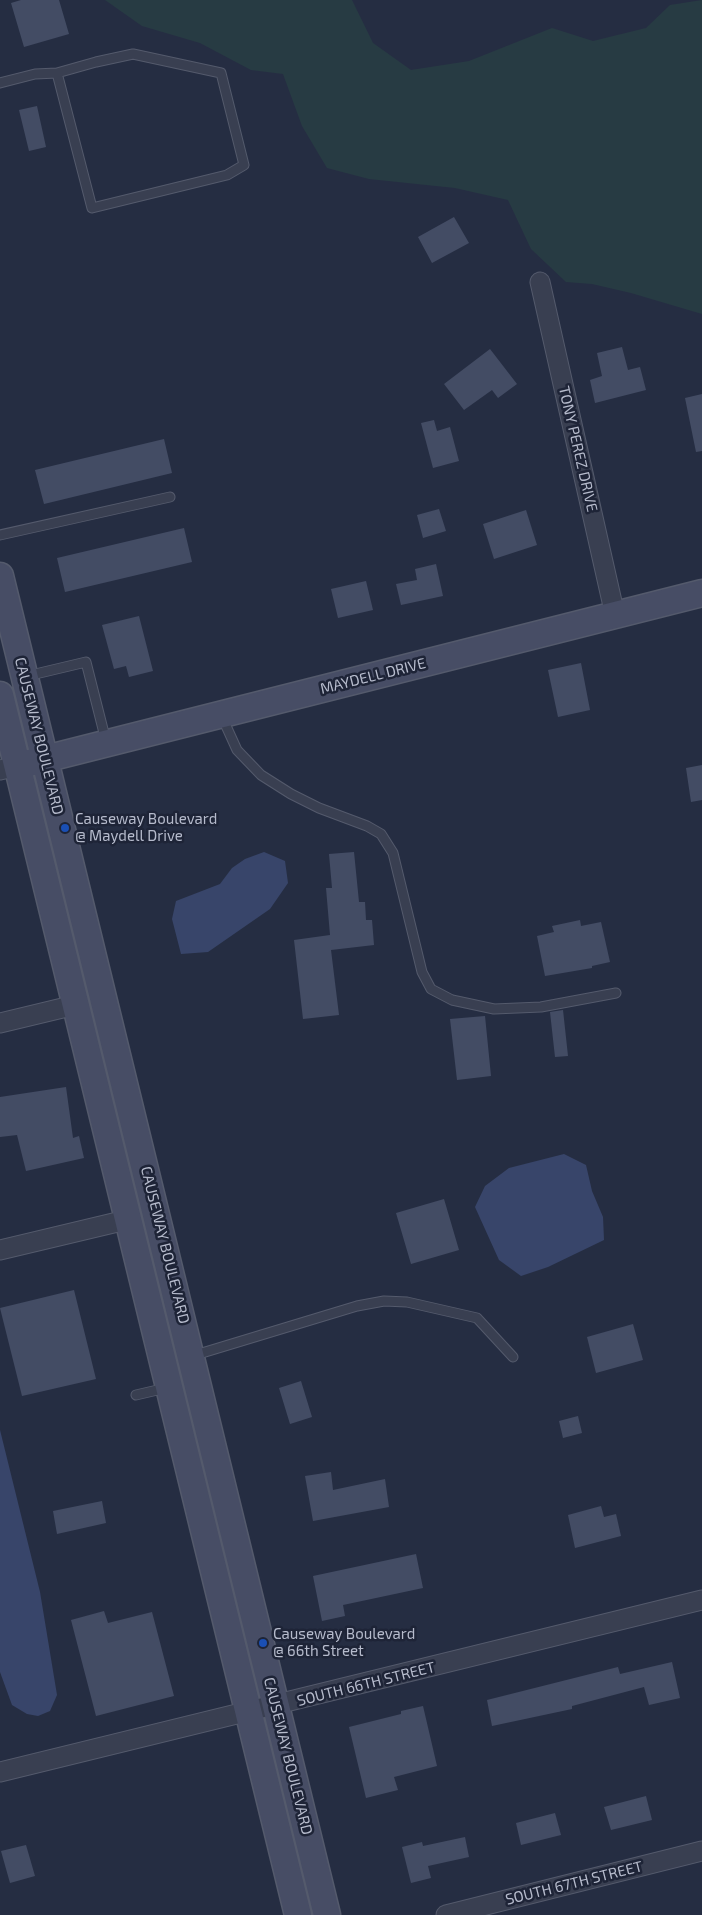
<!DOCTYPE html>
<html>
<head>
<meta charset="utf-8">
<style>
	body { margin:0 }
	canvas { display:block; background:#252d42 }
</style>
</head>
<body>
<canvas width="702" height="1915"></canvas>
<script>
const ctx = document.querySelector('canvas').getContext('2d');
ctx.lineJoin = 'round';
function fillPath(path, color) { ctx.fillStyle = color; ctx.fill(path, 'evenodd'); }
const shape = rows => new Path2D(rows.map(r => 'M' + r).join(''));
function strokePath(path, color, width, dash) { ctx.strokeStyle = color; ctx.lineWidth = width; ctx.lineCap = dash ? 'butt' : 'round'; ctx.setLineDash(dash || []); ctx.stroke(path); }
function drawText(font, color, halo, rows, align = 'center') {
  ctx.font = font + ' "Exo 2",sans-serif'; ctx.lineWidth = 5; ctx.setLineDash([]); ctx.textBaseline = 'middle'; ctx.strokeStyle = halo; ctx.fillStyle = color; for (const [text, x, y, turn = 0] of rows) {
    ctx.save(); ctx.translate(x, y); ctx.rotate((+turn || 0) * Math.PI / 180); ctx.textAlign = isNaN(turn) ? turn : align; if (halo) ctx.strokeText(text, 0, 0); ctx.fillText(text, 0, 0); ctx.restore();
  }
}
fillPath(shape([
	[105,0,352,0,373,43,411,70,469,61,552,28,593,41,646,28,670,5,702,0,702,314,631,293,592,284,566,282,531,249,508,200,455,188,369,179,327,168,302,126,283,74,251,70,200,43,142,26]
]), '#273b43');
fillPath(shape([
	[264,852,285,861,288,883,270,909,208,952,181,954,172,919,176,901,220,884,232,868,245,859],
	[564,1154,586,1165,592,1191,603,1217,604,1240,548,1267,521,1276,499,1260,475,1207,485,1186,509,1168],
	[0,1430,40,1592,57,1695,50,1711,38,1716,27,1714,12,1705,0,1672]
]), '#38456a');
fillPath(shape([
	[21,0,59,0,69,34,24,47,11,3],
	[37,106,46,147,29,151,19,110],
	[454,217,469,243,432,263,418,237],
	[622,347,628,370,640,367,646,390,595,403,590,380,602,376,597,353],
	[490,349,517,384,498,398,492,390,464,410,444,384],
	[702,394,702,451,696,452,685,398],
	[434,420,437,431,450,427,459,461,433,468,421,423],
	[164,439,172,473,44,504,35,470],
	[439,509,446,531,423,538,417,515],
	[526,510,537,545,494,559,483,524],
	[184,528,192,562,65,592,57,558],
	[436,564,443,596,401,605,396,584,417,580,415,569],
	[366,581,373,610,338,618,331,589],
	[139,616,153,671,129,677,126,666,114,669,102,625],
	[581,663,590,710,558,717,548,670],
	[702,765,702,800,691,802,686,768],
	[354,852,359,902,365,902,366,920,372,920,374,945,331,950,339,1015,303,1019,294,940,330,935,326,888,332,888,329,854],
	[580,920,581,926,601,922,610,962,592,966,592,968,545,976,537,936,554,932,552,926],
	[563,1010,568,1056,555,1057,550,1012],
	[485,1016,491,1076,457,1080,450,1019],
	[66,1087,73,1138,79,1136,84,1158,26,1171,17,1135,0,1137,0,1097],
	[444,1199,459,1250,411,1264,396,1213],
	[74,1290,96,1379,22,1396,0,1308],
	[633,1324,643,1360,596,1373,587,1337],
	[301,1381,312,1417,290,1424,279,1388],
	[578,1416,582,1433,563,1438,559,1421],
	[331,1472,333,1490,385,1479,389,1507,313,1521,305,1476],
	[102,1501,106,1523,57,1534,53,1511],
	[601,1506,604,1517,616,1514,621,1536,575,1548,568,1515],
	[416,1554,423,1588,343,1605,345,1616,322,1621,313,1576],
	[104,1611,108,1623,152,1612,174,1696,96,1716,71,1620],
	[672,1662,680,1698,649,1705,644,1687,572,1706,572,1709,492,1726,487,1700,618,1667,620,1674],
	[423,1706,437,1766,394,1777,398,1790,366,1798,349,1727,401,1714,401,1711],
	[646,1796,652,1820,611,1830,604,1807],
	[555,1813,561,1835,521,1845,516,1823],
	[465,1837,469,1857,428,1866,431,1878,411,1883,402,1847,422,1842,423,1846],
	[26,1845,35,1876,10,1883,1,1851]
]), '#434c64');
const lane = shape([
	[0,83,35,74,57,73,96,62,133,54,221,73,244,165,227,175,92,208,57,73],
	[0,535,170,497],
	[27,676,86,662,106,741],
	[222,717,237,750,261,775,291,794,319,808,367,826,381,834,393,853,422,972,431,989,452,1000,494,1009,541,1007,616,993],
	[192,1356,357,1306,384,1301,407,1302,477,1318,513,1357],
	[136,1395,166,1388]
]);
const street = shape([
	[540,282,615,615],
	[0,770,17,766],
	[0,1023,75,1005],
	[0,1250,126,1220],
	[0,1772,702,1600],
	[446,1915,702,1851]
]);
const secondary = shape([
	[0,576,327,1915],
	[0,695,298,1915],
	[29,763,702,593]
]);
strokePath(lane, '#545a6c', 11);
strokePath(street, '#545a6c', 21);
strokePath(secondary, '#545a6c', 29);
strokePath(lane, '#393f51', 9);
strokePath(street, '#393f51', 19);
strokePath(secondary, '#474d65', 26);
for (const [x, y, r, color] of [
	[65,828,5,"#1a4fb4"],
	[263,1643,5,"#1a4fb4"]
]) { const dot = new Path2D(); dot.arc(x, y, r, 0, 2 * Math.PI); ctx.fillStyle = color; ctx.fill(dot); strokePath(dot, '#1e2437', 2); }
drawText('15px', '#b6bbcc', '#1e2437', [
	["TONY PEREZ DRIVE",578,449,77],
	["MAYDELL DRIVE",373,676,-14],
	["CAUSEWAY BOULEVARD",39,736,76],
	["CAUSEWAY BOULEVARD",165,1245,76],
	["SOUTH 66TH STREET",366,1684,-14],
	["CAUSEWAY BOULEVARD",288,1756,76],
	["SOUTH 67TH STREET",574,1883,-14]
]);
drawText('15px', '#b6bbcc', '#1e2437', [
	["Causeway Boulevard",75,819],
	["@ Maydell Drive",75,836],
	["Causeway Boulevard",273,1634],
	["@ 66th Street",273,1651]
], 'left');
</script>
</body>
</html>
